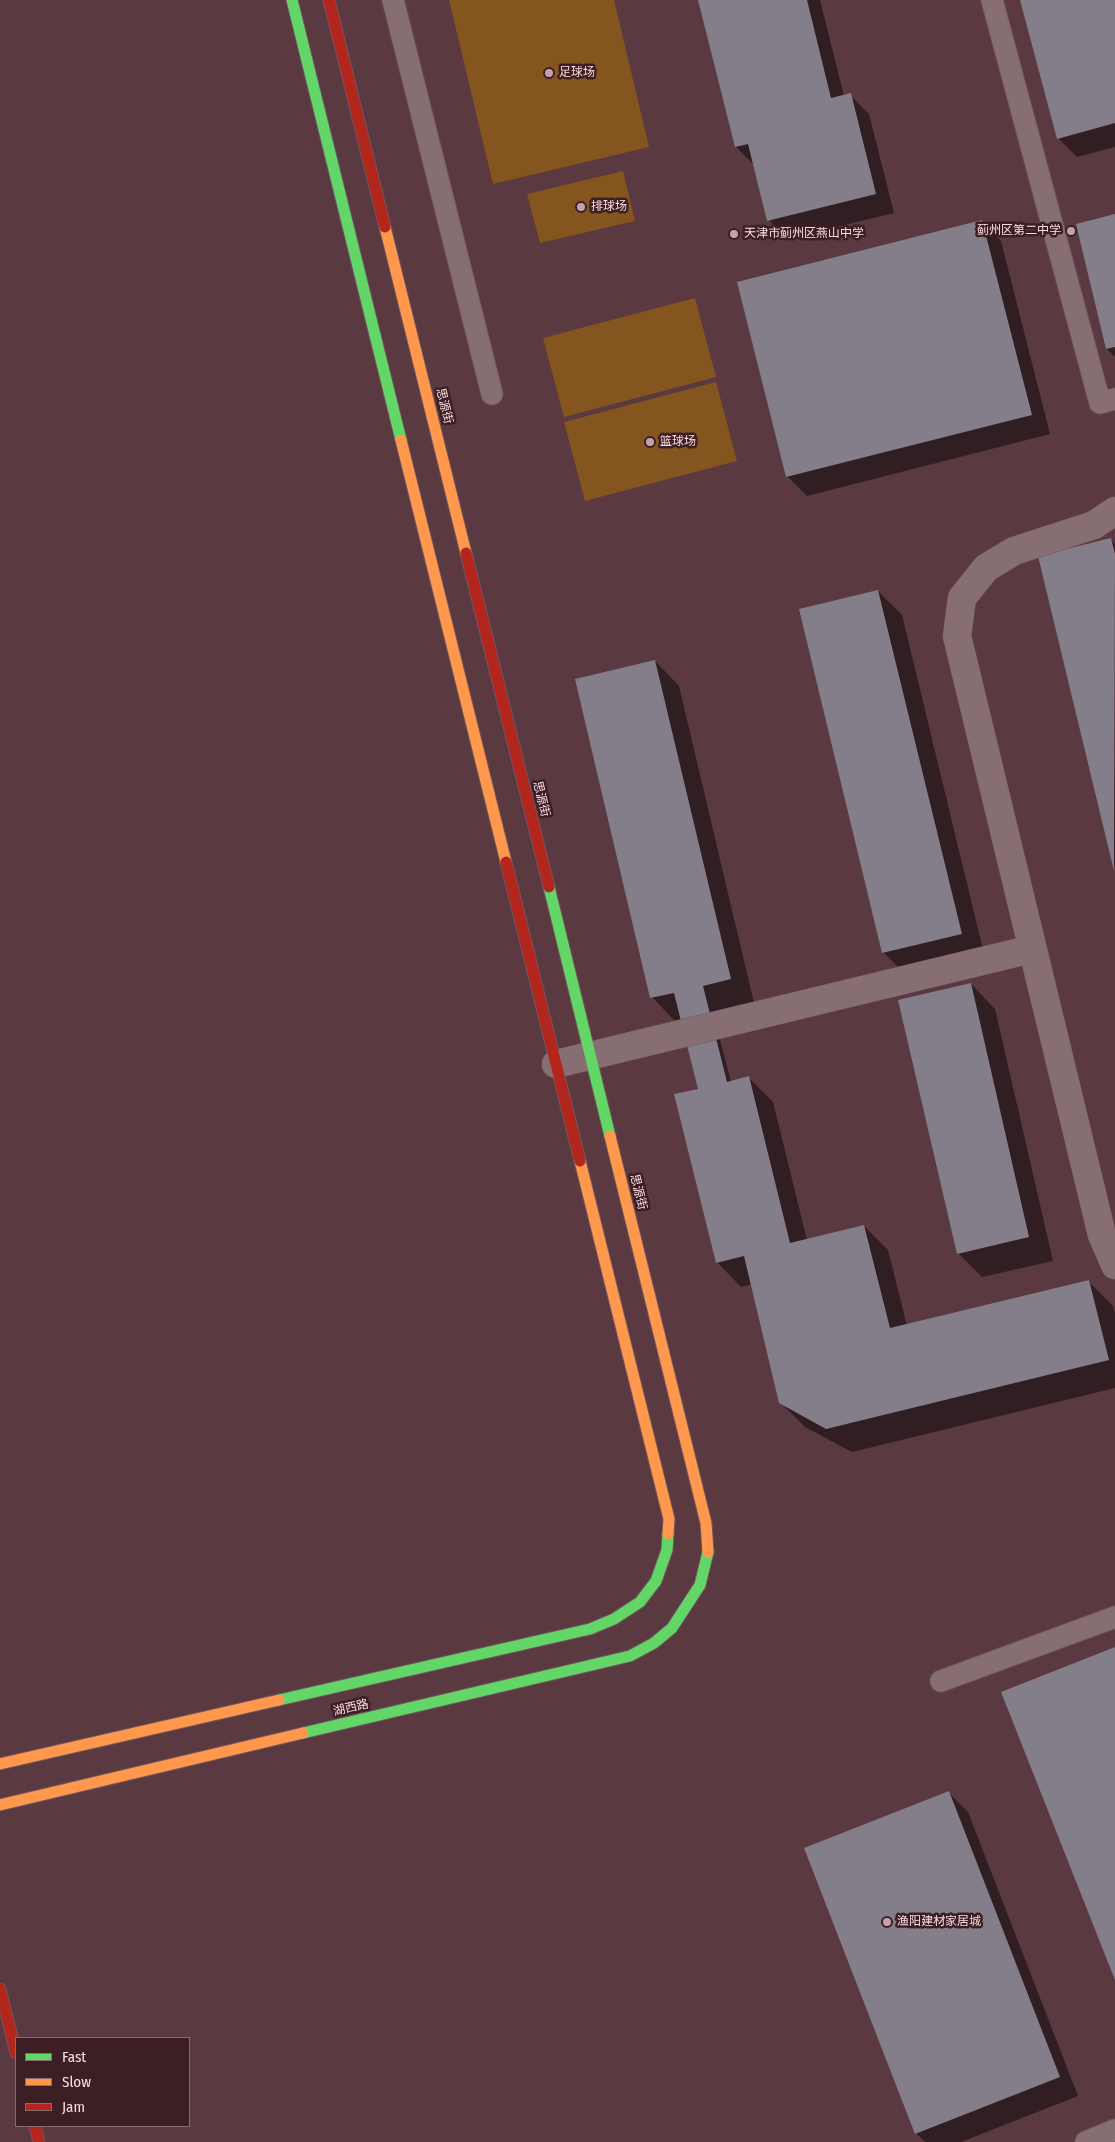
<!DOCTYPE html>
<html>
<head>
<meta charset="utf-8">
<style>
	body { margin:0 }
	#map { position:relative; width:1115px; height:2142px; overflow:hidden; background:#5a3941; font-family:"Fira Sans Condensed",sans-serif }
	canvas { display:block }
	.legend { position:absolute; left:15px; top:2037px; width:175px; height:90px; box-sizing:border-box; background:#3b1f24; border:1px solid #886b6f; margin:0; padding:6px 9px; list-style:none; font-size:15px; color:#fbdce0 }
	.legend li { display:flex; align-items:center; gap:10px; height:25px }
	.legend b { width:25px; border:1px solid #886b6f }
</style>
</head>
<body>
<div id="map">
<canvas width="1115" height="2142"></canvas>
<ul class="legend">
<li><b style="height:6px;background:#63d668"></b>Fast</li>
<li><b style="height:6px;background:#ff974d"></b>Slow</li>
<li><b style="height:6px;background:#b3261e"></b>Jam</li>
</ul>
</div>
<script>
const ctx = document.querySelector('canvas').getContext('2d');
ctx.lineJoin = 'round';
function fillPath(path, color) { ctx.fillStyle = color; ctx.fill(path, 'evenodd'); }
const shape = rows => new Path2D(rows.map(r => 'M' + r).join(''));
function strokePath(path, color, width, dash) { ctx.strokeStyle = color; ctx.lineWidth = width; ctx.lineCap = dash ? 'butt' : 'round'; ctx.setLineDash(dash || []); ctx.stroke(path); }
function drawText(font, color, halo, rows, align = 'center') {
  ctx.font = font + ' "Fira Sans Condensed","Noto Sans SC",sans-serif'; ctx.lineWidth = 5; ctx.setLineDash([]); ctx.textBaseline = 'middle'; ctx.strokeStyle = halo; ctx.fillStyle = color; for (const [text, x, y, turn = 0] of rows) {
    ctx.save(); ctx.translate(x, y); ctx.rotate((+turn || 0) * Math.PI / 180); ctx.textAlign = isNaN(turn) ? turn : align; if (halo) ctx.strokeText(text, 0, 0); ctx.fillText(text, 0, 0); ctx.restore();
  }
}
fillPath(shape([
	[449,0,614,0,649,147,493,184],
	[623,171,635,221,540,243,527,194],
	[695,298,716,377,564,417,543,338],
	[716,382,737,461,585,501,564,422]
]), '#84551e');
fillPath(shape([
	[699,0,820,0,844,96,850,95,869,114,894,213,788,239,769,220,755,166,736,147],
	[1022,0,1115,0,1115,147,1077,157,1058,138],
	[1115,216,1115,357,1107,349,1077,225],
	[982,222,1001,241,1050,434,807,496,788,477,739,283],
	[1111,540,1115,544,1115,868,1039,557],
	[878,591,902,615,985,958,908,977,883,952],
	[655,661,679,686,754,1003,713,1013,731,1082,749,1078,773,1102,807,1240,864,1226,888,1250,907,1326,1089,1282,1113,1306,1115,1313,1115,1388,852,1452,805,1427,780,1402,752,1284,741,1287,717,1262,699,1090,682,1020,676,1022,652,997],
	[971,984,995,1009,1053,1261,982,1277,958,1253],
	[949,1793,968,1812,1078,2096,961,2142,925,2142,916,2133]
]), '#0007');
fillPath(shape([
	[698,0,807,0,831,98,851,93,876,194,767,221,748,144,735,147],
	[1020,0,1115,0,1115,123,1057,139],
	[1115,214,1115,347,1106,349,1076,224],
	[982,220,1032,415,786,477,737,282],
	[1111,538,1115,554,1114,871,1038,556],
	[878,590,962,934,882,953,799,609],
	[655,660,731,979,703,986,727,1082,749,1076,790,1243,864,1225,890,1328,1089,1280,1109,1360,826,1429,779,1403,744,1256,716,1263,674,1094,698,1089,674,993,650,998,575,679],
	[971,983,1029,1237,957,1254,898,1000],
	[1115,1647,1115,1980,1001,1692],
	[949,1791,1060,2077,915,2134,804,1848]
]), '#847e8b');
const lane = shape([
	[393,0,492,394],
	[992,0,1100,403,1115,399],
	[941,1681,1115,1617],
	[1086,2142,1115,2130]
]);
const street = shape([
	[1115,511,1094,525,1014,551,986,568,962,598,957,636,1102,1235,1115,1265],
	[556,1064,1032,949]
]);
const fast = shape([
	[292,0,401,440],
	[549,887,610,1136],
	[279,1700,590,1629,614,1619,640,1602,656,1581,667,1550,668,1534],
	[303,1733,630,1656,654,1643,672,1628,700,1585,708,1552]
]);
const slow = shape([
	[385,227,466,553],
	[401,440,506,862],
	[610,1136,706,1523,708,1552],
	[580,1161,669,1519,668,1534],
	[0,1764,279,1700],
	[0,1805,303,1733]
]);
const jam = shape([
	[329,0,385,227],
	[466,553,549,887],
	[506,862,580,1161],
	[0,1989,16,2053],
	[35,2126,39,2142]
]);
strokePath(lane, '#71575d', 23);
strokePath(street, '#71575d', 29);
strokePath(fast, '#71575d', 13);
strokePath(slow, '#71575d', 13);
strokePath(jam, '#71575d', 13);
strokePath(lane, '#876e73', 21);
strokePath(street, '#876e73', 28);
strokePath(fast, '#63d668', 11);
strokePath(slow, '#ff974d', 11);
strokePath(jam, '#b3261e', 11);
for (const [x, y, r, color] of [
	[549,73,5,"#c3a3a8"],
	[581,207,5,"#c3a3a8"],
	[1071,231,5,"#c3a3a8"],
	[734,234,5,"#c3a3a8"],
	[650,442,5,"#c3a3a8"],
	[887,1922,5,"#c3a3a8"]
]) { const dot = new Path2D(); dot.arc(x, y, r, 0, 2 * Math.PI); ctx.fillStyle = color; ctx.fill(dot); strokePath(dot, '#3b1f24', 2); }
drawText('12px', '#fbdce0', '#3b1f24', [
	["足球场",559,73],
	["排球场",591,207],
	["蓟州区第二中学",1061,231,"right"],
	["天津市蓟州区燕山中学",744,234],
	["篮球场",660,442],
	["渔阳建材家居城",897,1922]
], 'left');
drawText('12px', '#fbdce0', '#3b1f24', [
	["思源街",444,406,76],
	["思源街",541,799,76],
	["思源街",638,1192,76],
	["湖西路",351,1708,-13]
]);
</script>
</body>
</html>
